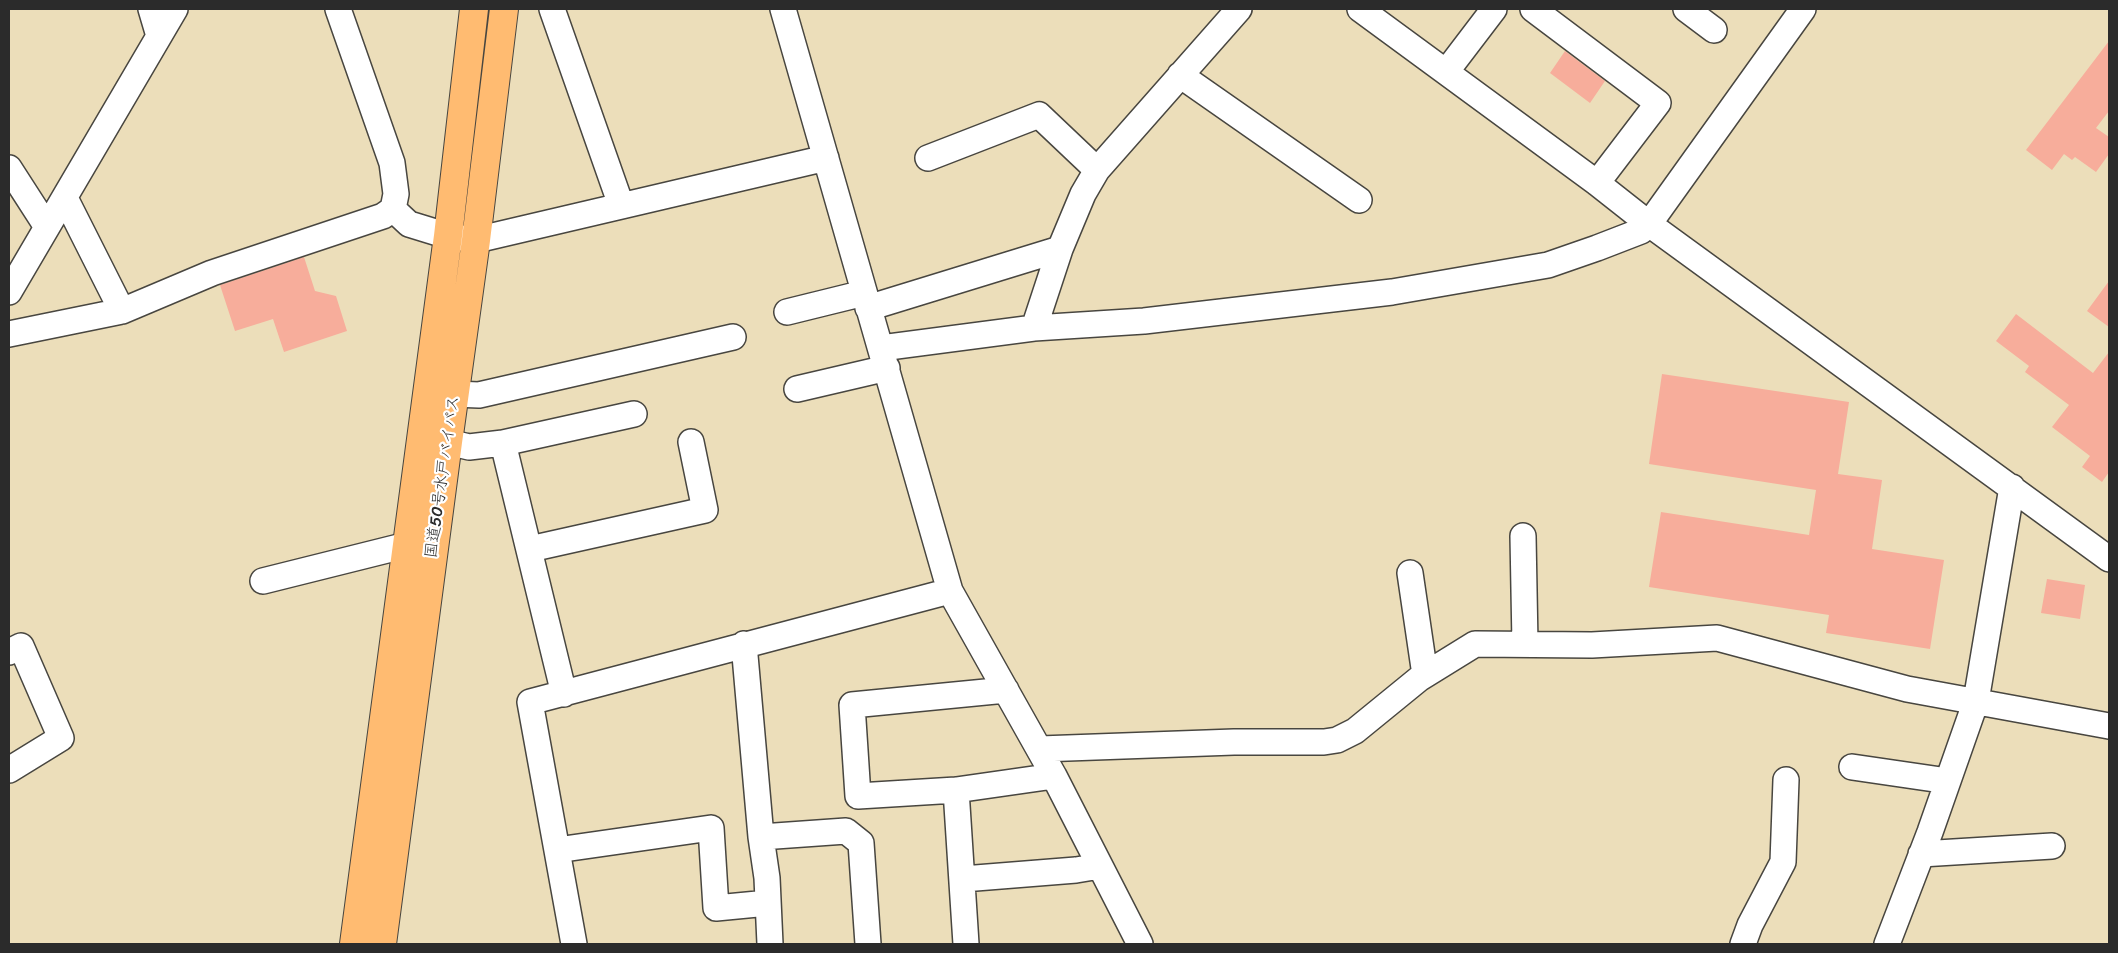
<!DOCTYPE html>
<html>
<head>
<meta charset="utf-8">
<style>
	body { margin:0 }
	#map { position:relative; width:2118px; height:953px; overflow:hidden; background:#ecdeba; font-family:Sriracha,sans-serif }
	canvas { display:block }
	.frame { position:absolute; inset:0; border:10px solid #2b2b2b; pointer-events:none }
</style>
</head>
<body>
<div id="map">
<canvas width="2118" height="953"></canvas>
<div class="frame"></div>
</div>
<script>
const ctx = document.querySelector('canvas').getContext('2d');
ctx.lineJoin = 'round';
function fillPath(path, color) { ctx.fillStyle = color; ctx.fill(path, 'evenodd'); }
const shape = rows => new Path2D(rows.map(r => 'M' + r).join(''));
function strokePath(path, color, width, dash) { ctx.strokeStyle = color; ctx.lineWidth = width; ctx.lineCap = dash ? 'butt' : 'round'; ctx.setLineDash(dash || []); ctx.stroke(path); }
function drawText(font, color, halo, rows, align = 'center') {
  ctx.font = font + ' Sriracha,"Klee One",sans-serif'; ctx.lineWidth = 4.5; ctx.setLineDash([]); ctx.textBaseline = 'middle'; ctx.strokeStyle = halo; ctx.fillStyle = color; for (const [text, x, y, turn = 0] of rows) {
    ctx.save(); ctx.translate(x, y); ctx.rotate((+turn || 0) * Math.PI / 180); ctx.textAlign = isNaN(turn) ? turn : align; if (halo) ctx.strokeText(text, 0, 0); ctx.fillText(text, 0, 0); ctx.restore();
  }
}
fillPath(shape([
	[2109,41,2109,111,2096,128,2109,137,2109,154,2096,172,2075,157,2072,160,2064,154,2052,170,2026,150],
	[1565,51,1605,81,1590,103,1550,73],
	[304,257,315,291,336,296,347,331,284,352,273,319,235,331,220,285],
	[2109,281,2109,327,2087,311],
	[2016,314,2093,373,2109,352,2109,472,2102,482,2082,467,2090,456,2052,427,2069,405,2025,372,2029,366,1996,341],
	[1662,374,1849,402,1838,474,1882,480,1872,549,1944,560,1930,649,1826,633,1829,615,1649,587,1661,512,1809,535,1816,490,1649,464],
	[2047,579,2085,585,2080,619,2041,613]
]), '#f7ad9b');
const minor = shape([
	[151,9,159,36],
	[552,9,621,205],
	[783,9,950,591,1054,776,1140,944],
	[1360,9,1597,183,1649,224,2109,559],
	[1533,9,1658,103,1597,183],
	[1686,9,1714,30],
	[1446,72,1494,9],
	[1180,75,1359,200],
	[928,158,1039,115,1097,170],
	[9,168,47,227],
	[65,198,122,311],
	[393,209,409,224,448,236,476,240,826,158],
	[9,292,175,9],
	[868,308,1060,249],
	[787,312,864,293],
	[1034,328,1060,249,1083,194,1097,170,1239,9],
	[9,334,122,311,212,273,383,216,393,209,396,194,392,163,338,9],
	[881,348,1034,328,1144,321,1392,292,1548,265,1597,248,1641,231,1649,224,1803,9],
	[797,389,887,368],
	[454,394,479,395,733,337],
	[448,442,469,447,503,443,564,694],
	[503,443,634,414],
	[1523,536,1525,644],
	[530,549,705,510,691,442],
	[1410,573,1425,675],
	[263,581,407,545],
	[744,644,761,837,767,878,770,944],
	[9,652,21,646,61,738,9,770],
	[1006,690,852,705,858,796,956,790,1054,776],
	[1040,749,1234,742,1324,742,1337,740,1355,731,1420,678,1475,644,1592,645,1717,638,1907,689,2109,726],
	[1852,767,1948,781],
	[956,790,966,944],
	[761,837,846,831,861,843,868,944],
	[557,850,711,828,716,908,768,903],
	[1921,854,2052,846],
	[963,879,1076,870,1100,866],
	[574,944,530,702,950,591],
	[1743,944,1750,925,1783,862,1786,780],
	[1887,944,1930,832,1976,701,2012,487]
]);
const highway = shape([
	[354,944,448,236,474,9],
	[382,944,448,442,476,240,504,9]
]);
strokePath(minor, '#484640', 28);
strokePath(highway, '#484640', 30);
strokePath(minor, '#fff', 25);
strokePath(highway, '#ffbb71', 28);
drawText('16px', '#2b2b2b', '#fff', [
	["国道50号水戸バイパス",443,477,-82]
]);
</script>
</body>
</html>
